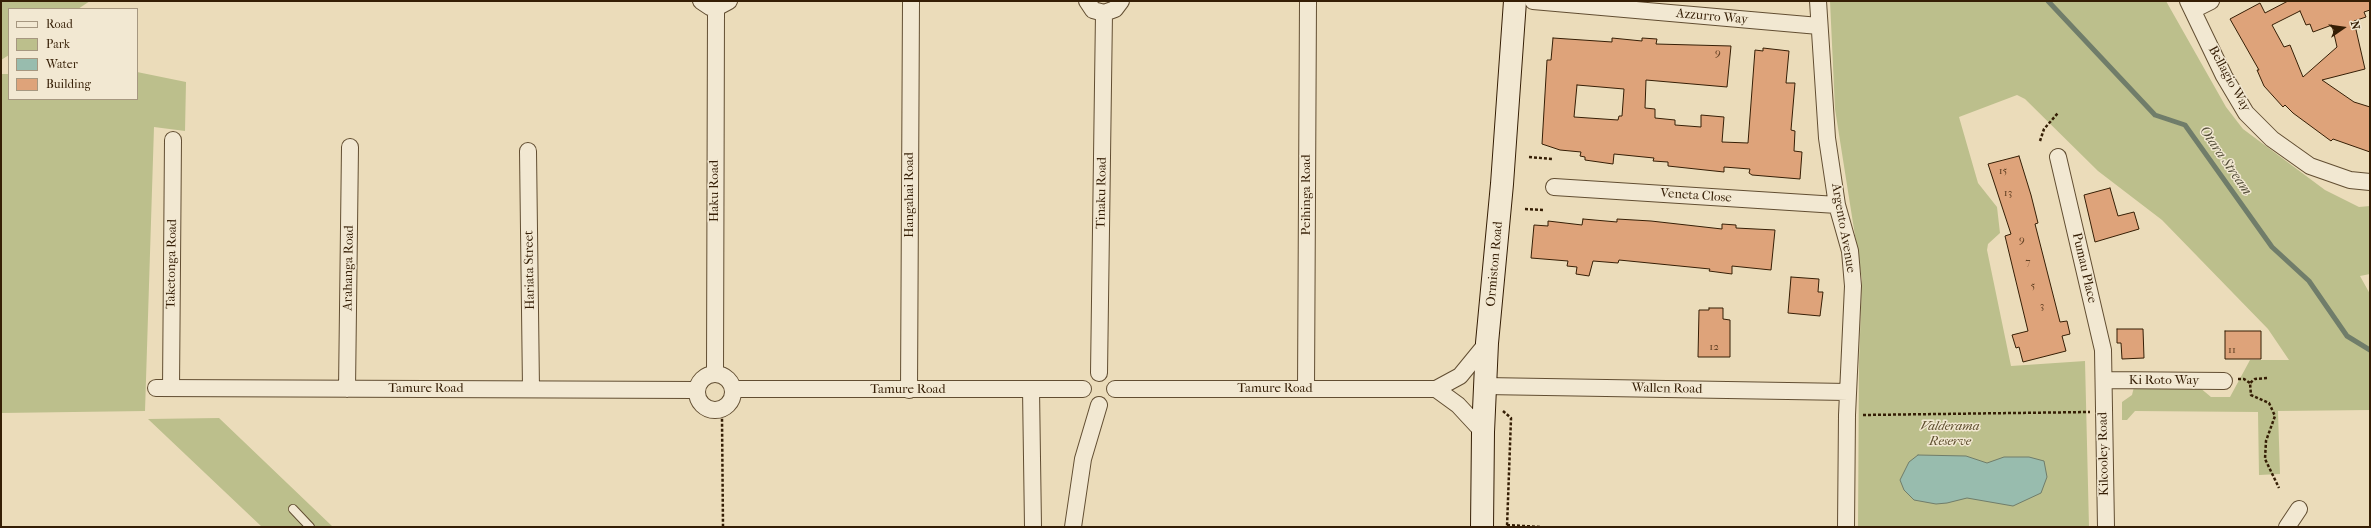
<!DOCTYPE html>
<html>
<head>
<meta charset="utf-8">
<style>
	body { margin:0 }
	#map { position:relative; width:2371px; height:528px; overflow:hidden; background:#ebdcba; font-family:"IM FELL French Canon",serif }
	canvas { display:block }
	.frame { position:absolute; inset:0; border:2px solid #351e05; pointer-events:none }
	.legend { position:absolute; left:8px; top:8px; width:130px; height:92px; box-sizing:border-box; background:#f2e8d2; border:1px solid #a69780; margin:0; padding:5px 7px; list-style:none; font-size:12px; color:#351e05 }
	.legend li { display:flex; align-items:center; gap:8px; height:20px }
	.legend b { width:20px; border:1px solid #a69780 }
	.north { position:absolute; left:2323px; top:8px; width:40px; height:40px; -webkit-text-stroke:3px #f2e8d2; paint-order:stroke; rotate:77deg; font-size:11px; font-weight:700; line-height:16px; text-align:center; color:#351e05 }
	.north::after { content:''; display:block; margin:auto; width:14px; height:18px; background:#351e05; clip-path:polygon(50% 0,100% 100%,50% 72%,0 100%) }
</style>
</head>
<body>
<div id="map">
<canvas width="2371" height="528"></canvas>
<div class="frame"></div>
<ul class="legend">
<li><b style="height:5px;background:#f2e8d2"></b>Road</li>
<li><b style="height:11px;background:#bcbf8c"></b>Park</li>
<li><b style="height:11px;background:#98bcae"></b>Water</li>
<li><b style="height:11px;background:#dea37a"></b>Building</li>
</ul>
<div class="north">N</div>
</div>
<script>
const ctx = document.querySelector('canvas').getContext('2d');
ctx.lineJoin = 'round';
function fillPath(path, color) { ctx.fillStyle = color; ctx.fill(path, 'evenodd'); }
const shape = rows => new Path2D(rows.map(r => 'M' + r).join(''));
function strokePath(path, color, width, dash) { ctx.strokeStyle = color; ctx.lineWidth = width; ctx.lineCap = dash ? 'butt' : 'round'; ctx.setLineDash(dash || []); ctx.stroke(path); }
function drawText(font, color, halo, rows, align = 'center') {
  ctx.font = font + ' "IM FELL French Canon",serif'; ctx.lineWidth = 3; ctx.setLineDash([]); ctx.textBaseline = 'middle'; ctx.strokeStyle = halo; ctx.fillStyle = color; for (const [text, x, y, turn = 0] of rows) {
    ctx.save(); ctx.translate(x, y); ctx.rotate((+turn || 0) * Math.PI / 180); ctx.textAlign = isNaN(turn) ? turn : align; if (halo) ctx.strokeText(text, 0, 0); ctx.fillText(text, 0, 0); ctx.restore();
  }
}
fillPath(shape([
	[1,1,90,1,78,9,9,9,9,55,1,60],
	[1830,1,2166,1,2226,107,2243,129,2325,190,2359,207,2370,206,2370,274,2360,276,2370,294,2370,410,2278,411,2280,474,2259,475,2258,412,2135,411,2127,420,2122,420,2122,402,2132,395,2134,387,2199,387,2211,397,2230,397,2250,360,2289,360,2268,329,2162,220,2098,171,2025,99,2017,95,1959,117,1978,183,1997,207,2000,233,1988,244,1987,250,2011,366,2085,361,2089,527,1858,527,1859,362,1862,280,1835,109],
	[137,72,186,82,185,131,154,127,145,411,1,413,1,74,9,74,9,99,137,99],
	[219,418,333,527,262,527,148,419]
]), '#bcbf8c');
const water = shape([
	[1918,455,1966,456,1987,463,2004,457,2029,457,2044,461,2047,477,2041,493,2013,506,1967,498,1947,503,1936,504,1914,500,1904,490,1900,480,1909,462,1918,455]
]);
fillPath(water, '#98bcae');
strokePath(water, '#707d6a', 1);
strokePath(shape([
	[2048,1,2155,115,2185,125,2272,247,2309,281,2347,336,2370,350]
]), '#707d6a', 5);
const building = shape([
	[2288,1,2370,1,2370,10,2364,12,2366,17,2354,21,2365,69,2322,80,2354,102,2370,107,2370,152,2333,139,2331,141,2293,113,2285,105,2283,107,2264,86,2257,70,2259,70,2230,19,2260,3,2265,13,2288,1],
	[2300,11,2306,25,2310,24,2313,32,2332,25,2337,47,2303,77,2290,45,2284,47,2272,25,2300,11],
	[1553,38,1612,42,1612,38,1642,41,1642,38,1657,39,1656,44,1731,46,1727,87,1646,80,1645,108,1655,109,1655,118,1675,120,1675,125,1701,127,1701,115,1724,117,1722,142,1748,143,1755,50,1763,51,1763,48,1789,51,1786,83,1795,83,1791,130,1795,131,1794,151,1802,152,1800,179,1752,175,1749,173,1750,169,1724,167,1724,172,1668,166,1668,162,1653,161,1654,158,1614,154,1613,164,1585,160,1585,157,1580,156,1581,152,1560,150,1542,144,1547,60,1551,60,1553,38],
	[1577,85,1624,89,1622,116,1619,116,1618,120,1574,117,1577,85],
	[2019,156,2031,195,2038,223,2035,224,2060,322,2067,321,2070,334,2062,336,2066,351,2023,362,2019,347,2016,348,2012,335,2028,331,2005,236,2011,234,1988,164,2019,156],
	[2110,188,2118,216,2134,212,2139,229,2095,242,2084,195,2110,188],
	[1583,219,1617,222,1617,219,1651,221,1722,229,1722,224,1736,225,1736,228,1775,230,1771,270,1732,266,1732,274,1709,271,1710,269,1619,260,1618,263,1593,261,1589,276,1576,274,1577,267,1567,266,1568,261,1531,258,1534,225,1548,226,1548,221,1582,225,1583,219],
	[1791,277,1819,279,1818,292,1823,292,1820,316,1788,313,1791,277],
	[1709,308,1723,308,1723,319,1730,320,1730,357,1698,357,1699,310,1709,310,1709,308],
	[2117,329,2143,329,2144,358,2122,359,2121,343,2117,343,2117,329],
	[2225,331,2261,331,2261,359,2225,359,2225,331]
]);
fillPath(building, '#dea37a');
strokePath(building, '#351e05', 1);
const lane = shape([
	[293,509,310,527]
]);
const street = shape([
	[701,1,710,7,716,8,729,1],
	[1087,1,1093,10,1104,13,1115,9,1121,1],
	[1533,1,1819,26],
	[1818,1,1827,138,1837,205,1850,251,1853,286,1847,415,1846,527],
	[2188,1,2224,76,2246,113,2272,139,2310,166,2350,180,2370,182],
	[2193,10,2211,1],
	[528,151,531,389],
	[2058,157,2103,350,2106,527],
	[1554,187,1837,205],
	[715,373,716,8],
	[1099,373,1104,13],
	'697 392a18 18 0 1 1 36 0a18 18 0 1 1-36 0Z',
	[2104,380,2224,381],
	[1485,386,1848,392],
	[156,388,696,390],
	[171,388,173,140],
	[347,389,350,147],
	[733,389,1083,389],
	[1031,389,1033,527],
	[1115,389,1436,389,1460,376,1487,343],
	[1306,389,1308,1],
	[1436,389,1458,405,1483,432],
	[909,390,911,1],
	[1073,527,1083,459,1099,405],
	[2287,527,2299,509]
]);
const secondary = shape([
	[1482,527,1483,432,1487,343,1502,184,1515,1]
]);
strokePath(lane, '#624e32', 10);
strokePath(street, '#624e32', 18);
strokePath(secondary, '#351e05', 24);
strokePath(shape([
	[2040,141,2044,129,2058,113],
	[1529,157,1552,159],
	[1525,209,1544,210],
	[2267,378,2255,379,2250,383,2251,395,2269,403,2275,416,2266,441,2265,459,2279,488],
	[2238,379,2244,379,2250,383],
	[720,409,722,418,723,527],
	[1503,411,1511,418,1507,527],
	[1863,415,2090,412],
	[1507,525,1541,527]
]), '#351e05', 2.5, [3, 2]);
strokePath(lane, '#f2e8d2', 8);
strokePath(street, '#f2e8d2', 16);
strokePath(secondary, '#f2e8d2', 22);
drawText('11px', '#5f3f22', null, [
	["9",1718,53],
	["15",2003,171],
	["13",2008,193],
	["9",2022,240],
	["7",2028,262],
	["5",2033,286],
	["3",2042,306],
	["12",1714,347],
	["11",2232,350]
]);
drawText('13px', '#351e05', '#f2e8d2', [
	["Azzurro Way",1712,17,5],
	["Bellagio Way",2229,79,61],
	["Haku Road",715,191,-90],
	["Tinaku Road",1102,193,-89],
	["Hangahai Road",910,195,-90],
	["Peihinga Road",1307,195,-90],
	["Veneta Close",1696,196,4],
	["Argento Avenue",1843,228,80],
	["Taketonga Road",172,264,-89],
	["Ormiston Road",1495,264,-85],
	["Arahanga Road",349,268,-89],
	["Pumau Place",2084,268,77],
	["Hariata Street",530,270,-91],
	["Ki Roto Way",2164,381],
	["Tamure Road",426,389],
	["Tamure Road",1275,389],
	["Wallen Road",1667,389,1],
	["Tamure Road",908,390],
	["Kilcooley Road",2104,454,-91]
]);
drawText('italic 13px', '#5e4e2e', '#f2e8d2', [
	["Valderama",1950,427],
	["Reserve",1950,442]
]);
drawText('italic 14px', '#534d38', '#f2e8d2', [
	["Otara Stream",2225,161,55]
]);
</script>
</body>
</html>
